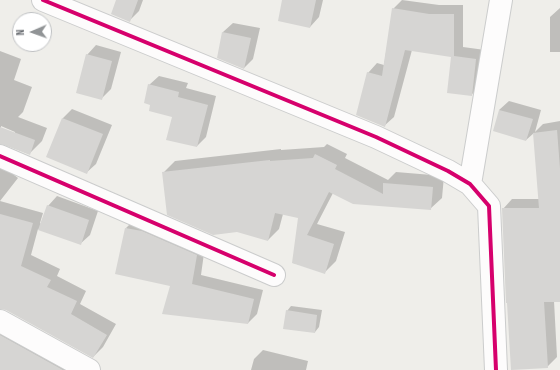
<!DOCTYPE html>
<html>
<head>
<meta charset="utf-8">
<style>
	body { margin:0 }
	#map { position:relative; width:560px; height:370px; overflow:hidden; background:#efeeea; font-family:"Sofia Sans Condensed",sans-serif }
	canvas { display:block }
	.north { position:absolute; left:12px; top:12px; width:40px; height:40px; box-sizing:border-box; background:#fff; border:1px solid #bfc1c3; border-radius:50%; rotate:268deg; font-size:11px; font-weight:700; line-height:16px; text-align:center; color:#5f6368 }
	.north::after { content:''; display:block; margin:auto; width:14px; height:18px; background:#919496; clip-path:polygon(50% 0,100% 100%,50% 72%,0 100%) }
</style>
</head>
<body>
<div id="map">
<canvas width="560" height="370"></canvas>
<div class="north">N</div>
</div>
<script>
const ctx = document.querySelector('canvas').getContext('2d');
ctx.lineJoin = 'round';
function fillPath(path, color) { ctx.fillStyle = color; ctx.fill(path, 'evenodd'); }
const shape = rows => new Path2D(rows.map(r => 'M' + r).join(''));
function strokePath(path, color, width, dash) { ctx.strokeStyle = color; ctx.lineWidth = width; ctx.lineCap = dash ? 'butt' : 'round'; ctx.setLineDash(dash || []); ctx.stroke(path); }
fillPath(shape([
	[117,0,143,0,139,11,129,21],
	[283,0,323,0,319,17,310,27],
	[402,0,439,5,463,5,463,47,485,50,481,86,471,95,452,56,412,50,394,117,384,126,368,73,377,63,384,65,393,9],
	[560,8,560,52,550,52,550,17],
	[233,23,260,28,253,59,244,68,218,57,223,32],
	[96,45,121,52,111,89,102,98,87,55],
	[0,51,21,59,14,80,32,87,23,112,18,117,47,128,42,141,29,154,0,143],
	[1,126,15,132,15,134,1,129],
	[159,76,188,83,186,88,216,96,206,137,197,146,149,85],
	[509,101,541,110,535,132,543,124,560,121,560,301,554,301,557,357,547,367,503,209,512,199,539,199,534,133,526,140,499,110],
	[72,109,112,125,96,164,86,173,47,156,63,118],
	[327,144,347,154,345,158,388,180,396,172,444,176,442,198,430,209,333,193,317,224,345,232,336,261,325,272,293,263,299,217,283,214,279,229,268,240,163,173,175,161,281,149,281,150,324,147],
	[0,164,18,178,0,201],
	[57,196,98,211,90,235,80,244,38,229,31,255,60,269,57,276,86,291,80,304,116,324,103,347,93,357,0,303,0,201,43,213,40,223,41,224,48,206],
	[135,219,205,246,201,275,263,290,257,314,248,323,172,285,126,228],
	[291,306,322,310,319,327,315,332,287,311],
	[0,323,83,370,0,370],
	[263,350,308,361,306,370,251,370,254,359]
]), '#0003');
fillPath(shape([
	[116,0,138,0,130,22,111,14],
	[282,0,316,0,310,28,278,21],
	[392,8,429,14,454,14,454,56,476,59,472,96,447,93,451,57,405,50,385,127,356,115,367,72,382,76],
	[222,32,251,38,244,69,217,58],
	[86,54,112,61,102,100,76,93],
	[148,84,179,92,178,97,208,105,197,147,166,140,172,117,149,111,150,105,144,103],
	[499,110,533,119,526,141,493,131],
	[62,118,103,134,87,174,46,157],
	[0,127,35,140,30,155,5,145,0,144],
	[557,130,560,169,560,302,544,302,548,368,511,370,507,303,506,303,502,208,539,208,533,133],
	[315,154,337,165,335,169,383,194,383,183,433,187,431,210,353,204,329,192,307,235,334,244,325,274,292,263,298,218,275,213,268,241,237,232,213,235,167,215,162,172,270,160,270,161,313,158],
	[47,205,89,220,81,245,38,230],
	[0,214,33,223,21,266,51,280,47,287,77,301,71,314,107,335,93,358,6,310,0,309],
	[125,228,142,231,197,255,192,284,254,299,248,324,162,314,170,286,115,274],
	[286,310,317,315,315,333,283,329],
	[0,335,63,370,0,370]
]), '#d6d5d3');
const minor = shape([
	[43,0,376,137,448,171,470,184,489,206,496,370],
	[0,156,274,275],
	[470,184,501,0],
	[0,321,89,370]
]);
strokePath(minor, '#cbcccc', 24);
strokePath(minor, '#fdfcfc', 22);
strokePath(shape([
	[43,0,376,137,448,171,470,184,489,206,496,370],
	[0,156,274,275]
]), '#d6006c', 4);
</script>
</body>
</html>
